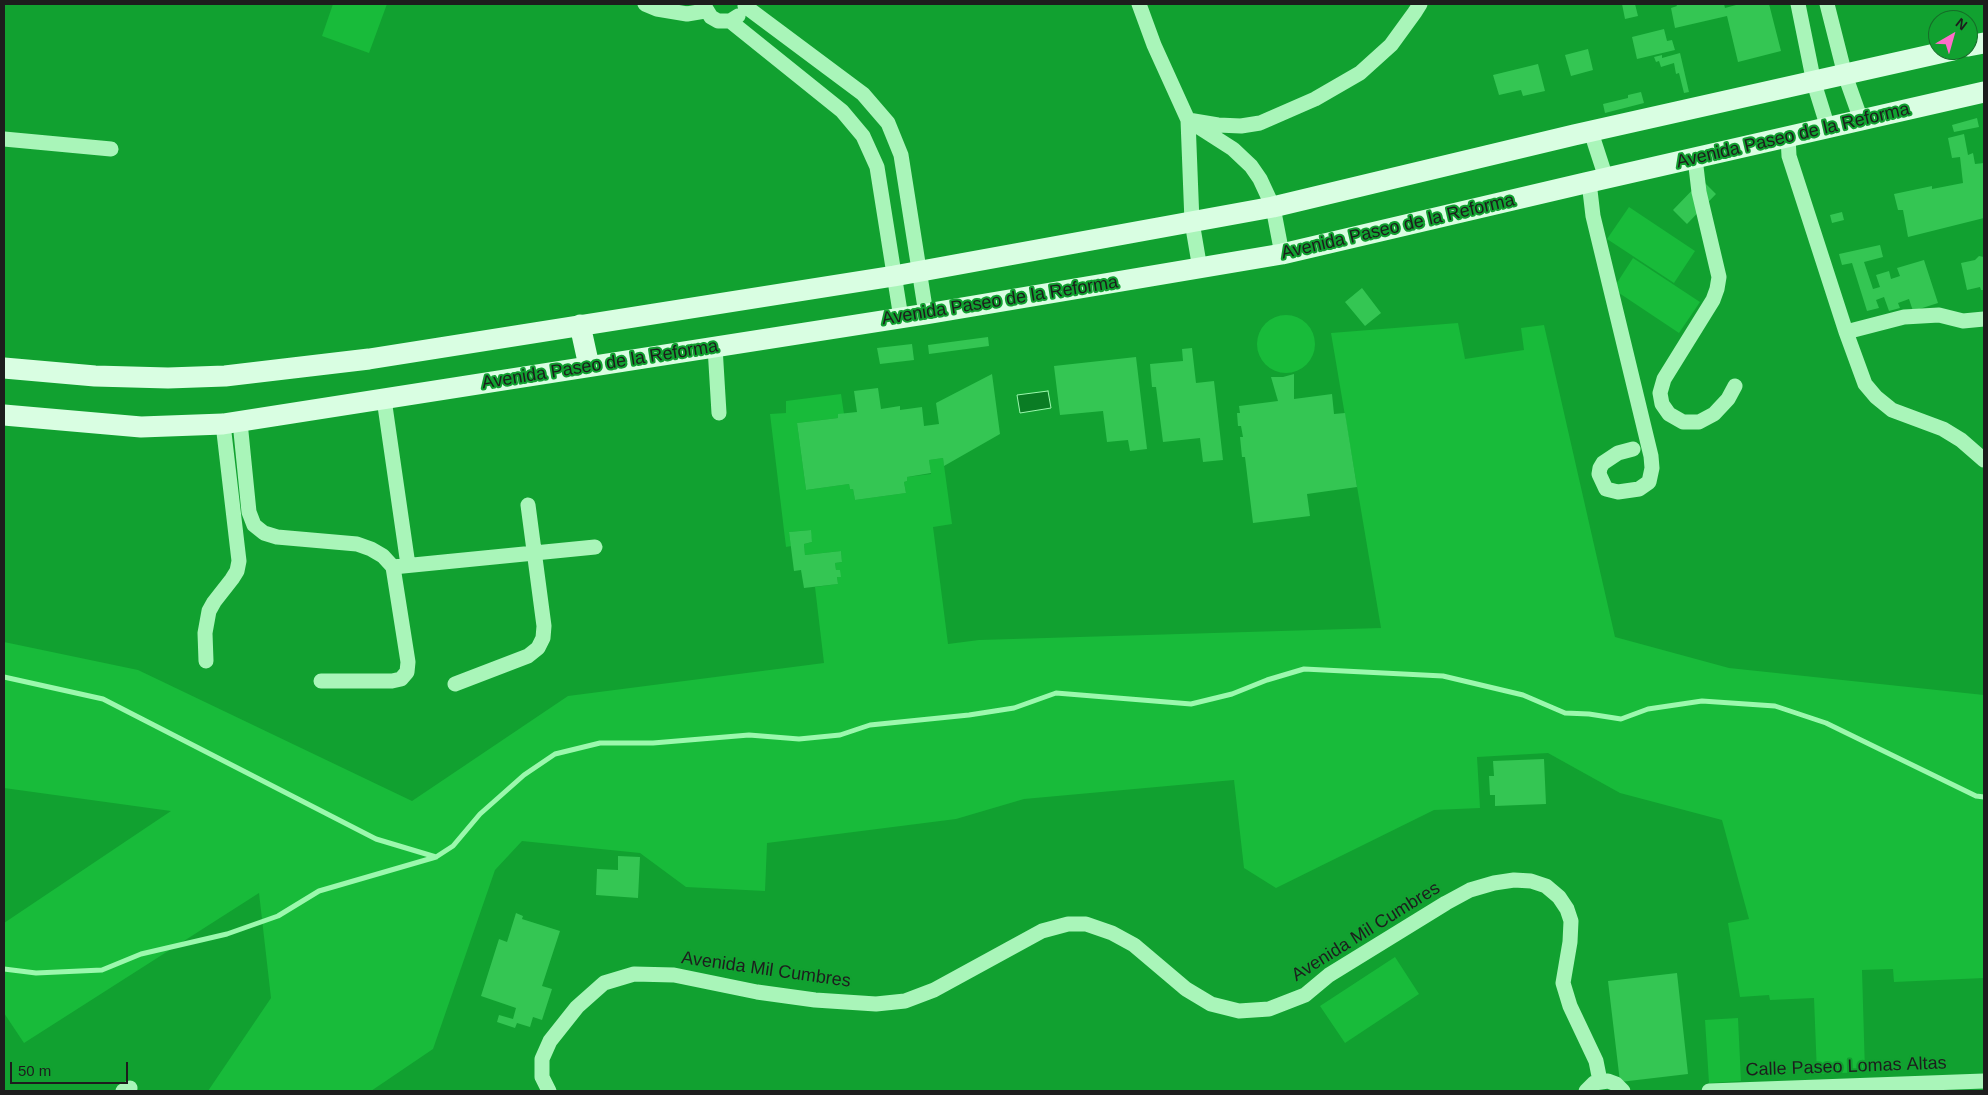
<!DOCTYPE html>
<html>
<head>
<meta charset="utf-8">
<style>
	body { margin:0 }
	#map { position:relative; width:1988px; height:1095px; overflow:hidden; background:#11a130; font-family:Helvetica,sans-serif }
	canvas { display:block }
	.frame { position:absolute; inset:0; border:5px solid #1d1d1d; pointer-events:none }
	.north { position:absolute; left:1928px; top:10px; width:50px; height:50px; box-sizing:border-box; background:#11a130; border:1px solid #166c28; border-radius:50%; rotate:38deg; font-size:14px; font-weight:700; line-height:20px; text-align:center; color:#1d1d1d }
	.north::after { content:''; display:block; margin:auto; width:18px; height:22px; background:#ff6dc9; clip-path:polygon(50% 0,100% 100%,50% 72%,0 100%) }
	.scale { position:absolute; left:10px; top:1062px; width:118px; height:22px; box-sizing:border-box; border:2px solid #1d1d1d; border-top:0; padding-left:6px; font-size:15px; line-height:18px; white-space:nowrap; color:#1d1d1d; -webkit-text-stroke:4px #11a130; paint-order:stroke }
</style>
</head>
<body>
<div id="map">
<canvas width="1988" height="1095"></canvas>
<div class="frame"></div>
<div class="north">N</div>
<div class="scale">50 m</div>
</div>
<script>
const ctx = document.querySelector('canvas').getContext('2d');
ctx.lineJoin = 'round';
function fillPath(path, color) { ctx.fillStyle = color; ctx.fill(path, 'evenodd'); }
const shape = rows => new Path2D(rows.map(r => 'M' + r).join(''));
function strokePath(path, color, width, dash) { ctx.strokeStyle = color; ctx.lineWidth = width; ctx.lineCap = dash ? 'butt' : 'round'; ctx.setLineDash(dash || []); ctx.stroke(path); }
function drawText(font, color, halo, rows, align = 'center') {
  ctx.font = font + ' Helvetica,sans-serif'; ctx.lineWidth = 4; ctx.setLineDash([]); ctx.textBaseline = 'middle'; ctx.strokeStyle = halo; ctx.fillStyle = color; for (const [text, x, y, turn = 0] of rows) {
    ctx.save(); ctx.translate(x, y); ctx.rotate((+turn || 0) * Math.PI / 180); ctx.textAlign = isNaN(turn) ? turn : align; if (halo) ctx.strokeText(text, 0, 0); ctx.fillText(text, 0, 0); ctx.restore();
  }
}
fillPath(shape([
	[333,4,387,4,369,53,322,36],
	[1629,207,1695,251,1674,283,1607,239],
	[1633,258,1700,302,1679,333,1613,289],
	'1257 344a29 29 0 1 1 58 0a29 29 0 1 1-58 0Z',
	[1458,323,1465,359,1524,350,1521,328,1544,325,1615,637,1729,668,1984,695,1984,978,1894,982,1893,969,1862,970,1865,1072,1817,1074,1814,998,1770,1000,1769,995,1740,997,1728,923,1749,919,1722,820,1620,793,1548,753,1477,757,1480,808,1434,810,1276,888,1244,868,1234,780,1024,799,956,819,767,843,765,891,686,887,640,853,522,841,495,870,433,1049,371,1091,208,1091,271,998,259,893,24,1043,4,1013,4,923,171,811,4,788,4,642,138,670,412,801,568,696,824,663,815,587,838,584,837,577,840,577,836,570,835,563,842,562,841,551,805,555,804,544,812,542,810,530,789,532,791,546,786,547,770,414,786,413,786,401,841,394,844,414,838,414,838,418,797,423,806,490,849,484,850,489,853,489,855,500,906,493,904,482,907,481,907,477,931,474,929,460,943,458,952,524,933,527,948,644,979,640,1381,628,1331,333],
	[1395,957,1419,994,1345,1043,1320,1006],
	[1738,1018,1741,1081,1709,1083,1705,1020]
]), '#18bb3a');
const water = shape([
	[1048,391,1051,408,1020,413,1017,395,1048,391]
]);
fillPath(water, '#0a7c24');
strokePath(water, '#9bf8ad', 1);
strokePath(shape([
	[4,677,103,699,376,839,436,857],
	[4,969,36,973,102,970,141,954,227,934,278,916,319,891,436,857,453,846,480,814,524,775,555,754,600,743,653,743,749,735,799,739,840,735,870,725,969,715,1014,708,1056,693,1191,704,1232,694,1267,680,1304,669,1443,676,1523,695,1565,713,1589,714,1621,719,1648,709,1702,701,1775,706,1826,723,1976,796,1984,797]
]), '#9bf8ad', 5);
fillPath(shape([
	[1622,4,1635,4,1638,16,1625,19],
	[1676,4,1724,4,1725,8,1736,5,1735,4,1769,4,1781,51,1738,62,1727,16,1675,28,1671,8,1677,6],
	[1664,29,1667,41,1672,40,1675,50,1637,59,1632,37],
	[1588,49,1593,70,1571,76,1565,55],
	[1680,53,1689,92,1684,93,1679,73,1676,74,1674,63,1661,67,1659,61,1656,62,1654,57,1662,55,1662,58],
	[1538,64,1545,91,1523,96,1521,90,1499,95,1493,75],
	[1641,92,1644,103,1605,113,1603,104,1628,98,1628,95],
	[1977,118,1979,127,1954,132,1952,125],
	[1964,134,1968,155,1973,153,1975,164,1984,163,1984,218,1908,237,1903,210,1898,210,1894,194,1932,186,1932,189,1963,183,1960,157,1952,158,1948,138],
	[1702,180,1716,194,1687,224,1673,210],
	[1842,212,1844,220,1832,223,1830,215],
	[1880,245,1883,257,1864,262,1873,289,1880,287,1876,275,1889,271,1891,279,1900,276,1897,268,1924,260,1938,303,1913,311,1909,299,1898,303,1900,308,1889,311,1884,297,1876,300,1879,308,1867,311,1852,263,1842,265,1839,254],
	[1979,256,1984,257,1984,290,1981,290,1980,287,1967,290,1961,263,1975,260],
	[1362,288,1381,313,1365,326,1345,302],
	[988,337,989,346,929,354,928,345],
	[912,344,914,360,880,364,877,348],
	[1192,348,1196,383,1214,381,1223,460,1203,462,1200,438,1163,442,1156,387,1152,387,1150,364,1183,361,1182,349],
	[1136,357,1147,449,1130,451,1128,440,1107,442,1103,411,1060,415,1054,366],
	[992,374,1000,434,944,466,943,458,929,460,931,473,907,477,907,481,904,482,906,493,855,500,853,489,850,489,849,484,806,490,797,423,838,418,838,414,857,412,854,391,878,388,881,409,900,406,900,410,922,407,924,426,939,424,936,403],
	[1294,374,1294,399,1332,394,1334,414,1345,413,1357,487,1307,494,1310,516,1253,523,1245,457,1242,457,1240,437,1243,437,1241,426,1238,426,1237,413,1240,413,1239,406,1278,401,1271,377,1283,377],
	[811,530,812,542,804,544,805,555,841,551,842,562,835,563,836,570,840,570,841,577,837,577,838,584,804,588,801,570,794,571,789,532],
	[1544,759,1546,804,1495,806,1495,795,1490,795,1489,776,1494,776,1493,761],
	[618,856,640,857,638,898,596,895,597,869,618,870],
	[516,913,523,916,522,919,560,931,542,986,552,989,542,1020,533,1017,530,1027,517,1023,515,1028,497,1022,499,1015,513,1019,516,1008,481,996,499,939,507,942],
	[1677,973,1688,1074,1620,1082,1608,981]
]), '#34c653');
strokePath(shape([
	[645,4,657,9,687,14,705,11],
	[703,4,711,17,718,21,730,21,738,16],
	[1139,4,1154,45,1188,120,1192,222,1200,269],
	[1798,4,1814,83,1828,128],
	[1827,4,1845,75,1861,120],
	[745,6,863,94,888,123,901,155,926,314],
	[730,21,842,111,863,136,877,167,901,318],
	[1188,120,1218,125,1241,126,1260,123,1315,99,1360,73,1391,45,1415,12,1420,4],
	[1194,124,1233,149,1251,166,1260,179,1273,207,1282,254],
	[1591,132,1606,178],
	[1788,137,1789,156,1846,332,1865,384,1876,397,1892,410,1943,429,1961,440,1984,460],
	[4,139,111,149],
	[1695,158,1699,192,1719,277,1717,289,1713,300,1664,379,1660,393,1662,404,1669,414,1683,422,1699,422,1714,414,1728,399,1735,386],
	[1589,182,1593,216,1651,456,1652,468,1649,482,1639,489,1618,492,1606,489,1599,474,1600,468,1603,463,1618,453,1633,449],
	[1846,332,1904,317,1939,315,1963,321,1984,319],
	[715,347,719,413],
	[384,399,408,565],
	[240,422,249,512,254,525,264,533,277,537,357,544,371,549,383,556,393,567,408,662,407,672,401,679,392,681,321,681],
	[393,567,595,547],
	[206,661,205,633,209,611,214,602,232,579,237,571,239,561,223,424],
	[455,684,528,656,538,648,543,638,544,626,528,505],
	[123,1091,130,1088],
	[549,1091,542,1077,542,1059,550,1041,577,1007,604,983,634,974,674,975,757,992,815,1000,876,1004,905,1001,934,990,1042,931,1068,924,1086,924,1112,933,1134,945,1186,989,1211,1004,1239,1011,1269,1009,1305,995,1329,975,1446,903,1470,890,1494,883,1514,880,1531,881,1546,886,1559,897,1567,909,1571,921,1570,942,1563,983,1570,1006,1596,1061,1600,1081],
	[1586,1091,1594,1083,1608,1081,1616,1084,1623,1091],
	[1709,1091,1984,1081]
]), '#a9f5b9', 15);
strokePath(shape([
	[1968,46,1984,43],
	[580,325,589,366],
	[4,368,95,376,168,378,225,376,369,359,894,276,1273,207,1574,135,1953,50],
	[4,415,141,427,223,424,926,314,1282,254,1585,183,1984,92]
]), '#d9fee2', 21);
drawText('18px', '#1d1d1d', '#11a130', [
	["Avenida Paseo de la Reforma",1793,136,-13],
	["Avenida Paseo de la Reforma",1398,227,-13],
	["Avenida Paseo de la Reforma",1000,301,-9],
	["Avenida Paseo de la Reforma",600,365,-9],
	["Avenida Mil Cumbres",1366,932,-32],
	["Avenida Mil Cumbres",766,970,8],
	["Calle Paseo Lomas Altas",1846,1067,-2]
]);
</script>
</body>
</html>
